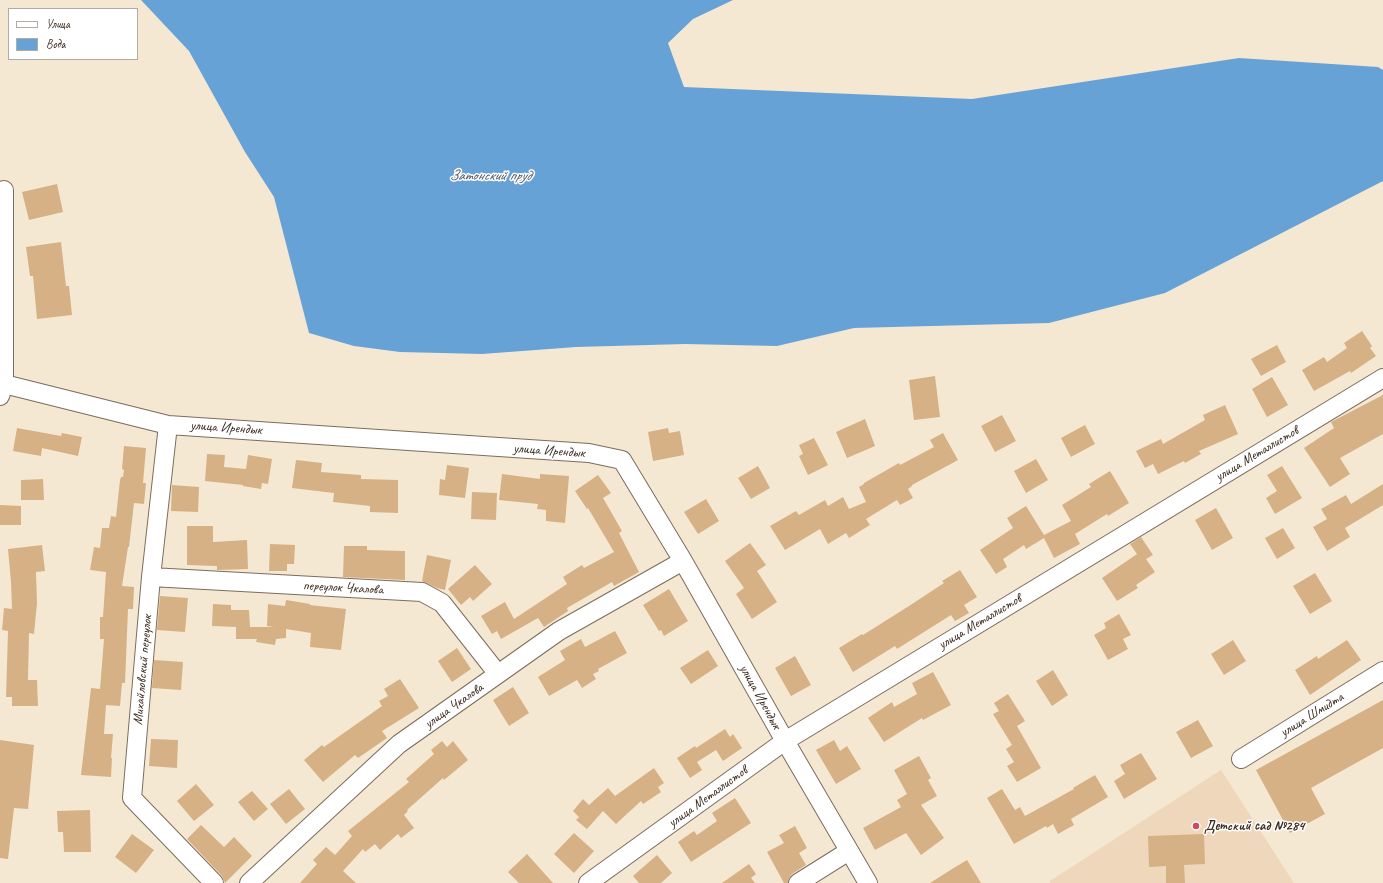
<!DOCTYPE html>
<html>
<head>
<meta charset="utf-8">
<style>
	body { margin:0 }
	#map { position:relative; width:1383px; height:883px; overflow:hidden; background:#f5e8d2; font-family:Caveat,sans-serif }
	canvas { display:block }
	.legend { position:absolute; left:8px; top:8px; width:130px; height:52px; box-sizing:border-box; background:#fff; border:1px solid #b1aaa5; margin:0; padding:5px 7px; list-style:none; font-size:12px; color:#3b2a1e }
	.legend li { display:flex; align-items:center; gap:8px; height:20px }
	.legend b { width:20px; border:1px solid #b1aaa5 }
</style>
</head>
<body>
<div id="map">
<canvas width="1383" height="883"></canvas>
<ul class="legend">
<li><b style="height:5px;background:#fff"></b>Улица</li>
<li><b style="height:11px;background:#67a2d7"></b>Вода</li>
</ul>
</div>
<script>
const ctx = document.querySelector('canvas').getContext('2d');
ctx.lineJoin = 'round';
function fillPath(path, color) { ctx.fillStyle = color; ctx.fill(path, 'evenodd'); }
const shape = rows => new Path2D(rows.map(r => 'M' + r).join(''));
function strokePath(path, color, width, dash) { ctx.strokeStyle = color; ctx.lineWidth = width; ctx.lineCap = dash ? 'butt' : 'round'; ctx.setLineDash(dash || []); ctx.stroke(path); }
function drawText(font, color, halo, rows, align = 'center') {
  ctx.font = font + ' Caveat,sans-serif'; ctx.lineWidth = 3; ctx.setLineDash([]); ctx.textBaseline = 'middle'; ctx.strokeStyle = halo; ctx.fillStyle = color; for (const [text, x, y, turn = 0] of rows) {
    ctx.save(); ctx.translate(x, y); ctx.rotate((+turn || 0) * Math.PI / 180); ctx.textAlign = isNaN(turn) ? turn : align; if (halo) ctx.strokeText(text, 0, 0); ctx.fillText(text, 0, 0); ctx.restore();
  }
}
fillPath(shape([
	[1221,770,1294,883,1050,883,1050,881]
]), '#eed7bb');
fillPath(shape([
	[141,0,733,0,693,19,668,43,684,87,972,99,1239,58,1378,67,1383,70,1383,181,1165,293,1049,323,854,328,777,346,685,344,576,347,482,354,400,352,354,346,309,333,274,197,245,152,189,51]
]), '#67a2d7');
fillPath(shape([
	[57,184,63,212,29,220,22,192],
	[61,242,66,286,69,286,72,315,37,319,33,276,30,276,26,247],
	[1362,331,1372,346,1370,348,1376,356,1351,373,1350,371,1314,391,1302,370,1324,357,1327,362,1347,348,1344,343],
	[1277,345,1286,362,1261,376,1251,359],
	[935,376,940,417,914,420,909,380],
	[1272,377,1288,405,1267,417,1252,389],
	[1383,395,1383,434,1340,458,1350,474,1330,487,1304,448,1334,428,1331,422],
	[1225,405,1238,434,1199,451,1201,454,1185,463,1184,461,1158,474,1153,464,1145,468,1136,451,1161,439,1163,444,1205,420,1203,415],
	[1002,415,1016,441,995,452,981,426],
	[865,419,875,446,847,458,836,432],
	[1085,425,1095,444,1071,457,1061,438],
	[17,428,61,436,62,433,82,437,78,456,42,448,41,456,13,451],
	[668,428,669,433,680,431,684,455,653,461,648,432],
	[943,433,958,460,912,485,912,486,908,489,913,498,900,505,897,500,866,519,870,525,849,538,846,533,828,544,820,529,785,550,770,526,796,511,799,515,825,500,828,506,843,497,849,509,866,502,859,487,864,484,864,483,899,463,900,465,934,447,930,440],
	[814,438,828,465,808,475,799,456,803,454,799,445],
	[124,446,146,448,143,483,146,483,144,504,134,503,129,547,128,547,122,586,134,587,133,609,128,609,125,683,122,683,120,706,106,705,104,734,113,734,111,758,112,758,111,777,81,775,91,688,100,689,104,639,100,639,100,617,103,617,106,572,90,570,94,547,100,548,102,528,109,528,111,516,116,517,120,480,121,477,123,477,124,470,122,469],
	[207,454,225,455,224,467,246,469,248,455,272,459,268,484,262,483,261,489,243,486,243,485,205,481],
	[1036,459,1048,480,1026,493,1014,471],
	[296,460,322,463,321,472,361,475,361,479,398,480,398,513,370,512,370,506,333,502,334,493,292,488],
	[447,465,469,468,465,498,439,495,440,479,445,480],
	[758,466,770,488,751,499,738,478],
	[1282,466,1302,498,1275,514,1266,498,1277,491,1267,475],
	[1110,471,1129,503,1108,516,1107,514,1075,534,1080,544,1054,558,1044,538,1026,549,1024,545,1003,559,1007,567,996,574,980,550,1013,528,1007,518,1026,506,1044,535,1071,521,1062,505,1091,487,1089,484],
	[502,474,540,479,540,474,569,476,565,523,546,521,546,510,537,509,538,504,499,500],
	[598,475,611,493,603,498,622,531,619,533,639,572,614,586,612,582,567,608,568,611,544,627,538,618,501,639,497,631,492,634,481,616,505,602,514,619,567,584,563,577,582,565,584,568,614,552,588,508,587,509,575,491],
	[43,479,44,500,21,500,21,480],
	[1383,484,1383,505,1345,528,1350,537,1327,551,1313,527,1327,519,1321,509,1346,495,1351,504],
	[172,485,199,487,198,512,171,511],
	[472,492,497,493,496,520,471,519],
	[706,499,719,521,698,534,684,512],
	[0,505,21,506,21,525,0,525],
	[1216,508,1233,538,1212,550,1195,520],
	[187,526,213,526,213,542,247,540,248,569,217,570,217,566,187,565],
	[1283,528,1295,548,1277,559,1265,538],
	[1141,537,1153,555,1146,559,1155,572,1136,585,1138,588,1117,601,1102,578,1137,554,1130,544],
	[750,543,766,565,757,571,777,602,752,619,736,594,744,588,725,561],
	[270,544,295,545,294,564,287,564,287,571,269,571],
	[42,545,45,571,36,572,37,603,34,634,29,633,28,680,37,680,38,706,12,706,12,697,6,697,8,631,2,630,4,608,12,609,11,582,8,549],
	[344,546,367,546,367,550,405,551,405,580,343,577],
	[427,555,451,560,445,590,437,588,422,581],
	[475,565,492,584,473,601,470,597,461,605,448,589],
	[960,570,977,597,964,605,969,613,955,621,951,615,897,649,895,646,853,672,839,648,862,634,863,635,909,606,944,583,942,581],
	[1315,573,1332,601,1310,614,1293,586],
	[669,589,688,621,664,636,661,630,659,631,643,605],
	[160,596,188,598,185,632,157,630],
	[286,600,310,604,310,605,346,609,341,650,310,647,311,633,286,629,286,638,276,639,275,645,256,642,257,639,236,639,236,627,212,626,213,604,231,605,231,610,249,610,250,627,274,627,267,626,268,604,285,606],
	[1119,614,1131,635,1123,639,1128,649,1108,660,1094,635,1106,628,1104,623],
	[615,631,627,653,598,669,599,671,593,674,596,679,582,688,577,680,549,696,538,677,565,660,560,651,581,639,585,647],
	[1233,640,1246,661,1224,675,1211,654],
	[1347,640,1361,660,1310,695,1295,670,1317,656,1318,659],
	[457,648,471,669,452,682,438,661],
	[708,650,718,666,691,684,680,668],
	[795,656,811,685,791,696,775,668],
	[154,660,183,662,181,690,152,688],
	[1053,670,1068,695,1052,706,1036,681],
	[933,672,951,705,923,720,922,718,884,742,868,718,892,702,894,707,917,694,912,683],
	[400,679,419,708,382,731,387,738,358,758,355,755,323,782,304,760,322,745,324,747,382,706,379,701,388,696,384,689],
	[513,687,529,713,509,726,493,700],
	[1008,694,1025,721,1017,726,1041,768,1017,782,1007,766,1014,762,1006,749,1012,745,993,714,999,711,994,703],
	[1383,700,1383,748,1311,788,1325,814,1290,833,1256,770],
	[1198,720,1213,746,1191,758,1176,732],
	[725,729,730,737,733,734,742,748,723,761,716,750,697,762,702,770,690,778,677,758,695,746,696,748],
	[151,739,178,740,177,768,149,766],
	[0,740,34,745,28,809,14,808,8,859,0,858],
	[834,740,840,751,847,746,861,769,836,784,816,750],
	[442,741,447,747,453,741,468,760,444,780,443,778,407,810,408,811,404,815,414,828,401,838,398,834,380,850,375,844,365,852,363,849,343,871,356,883,300,883,317,864,313,860,326,847,335,855,352,836,348,831,409,782,406,779,434,754,431,750],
	[1141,753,1157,779,1124,799,1114,781,1125,774,1120,765],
	[919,756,931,778,928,780,937,796,921,805,944,838,921,855,906,833,875,850,863,828,901,807,897,800,907,794,894,770],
	[654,768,664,783,658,787,661,792,643,804,641,801,616,824,603,811,587,829,576,820,579,817,573,811,583,799,589,805,608,788,615,796],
	[1095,775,1108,797,1071,819,1074,825,1058,834,1053,824,1047,828,1046,826,1014,844,987,798,1002,789,1015,810,1020,807,1025,816,1074,789,1073,788],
	[196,784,214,805,194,821,177,801],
	[289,789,305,809,286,824,270,804],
	[252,791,268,809,254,821,238,802],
	[735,798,751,823,691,862,678,842,694,831,697,835,717,821,712,813],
	[90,810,91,852,64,852,63,832,58,832,57,811],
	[201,825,224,847,234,837,252,856,225,883,222,876,187,839],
	[795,826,807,848,799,853,806,865,792,874,789,878,788,883,784,883,767,852,784,843,779,835],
	[574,833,594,851,574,873,554,854],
	[132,834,154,850,136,873,115,857],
	[1204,834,1205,864,1184,865,1185,883,1166,883,1166,866,1149,867,1148,836],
	[527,854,544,873,553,883,519,883,508,872],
	[657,855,672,873,661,883,639,883,633,876],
	[967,860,981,883,930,883,952,869],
	[749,864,756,874,751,878,755,883,722,883]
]), '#d6b185');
const minor = shape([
	[4,384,4,190],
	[0,396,4,384,168,425,589,453,622,460,683,561,785,741,868,883],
	[168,425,151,577,132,798,214,883],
	[151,577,422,592,442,603,498,674],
	[1241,759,1383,671],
	[249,883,399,744,559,631,683,561],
	[588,883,785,741,1383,378],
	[798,883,849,851]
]);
strokePath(minor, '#7c6c5d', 20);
strokePath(minor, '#fff', 18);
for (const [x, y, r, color] of [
	[1196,826,4,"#d1495b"]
]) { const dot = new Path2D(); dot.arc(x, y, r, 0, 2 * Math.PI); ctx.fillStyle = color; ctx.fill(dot); strokePath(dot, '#fff', 1.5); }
drawText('14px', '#3b2a1e', '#fff', [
	["улица Ирендык",226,428,4],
	["улица Ирендык",549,451,4],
	["улица Металлистов",1257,454,-31],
	["переулок Чкалова",343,588,3],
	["улица Металлистов",980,622,-31],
	["Михайловский переулок",143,670,-85],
	["улица Ирендык",760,697,61],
	["улица Чкалова",454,706,-35],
	["улица Шмидта",1312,715,-32],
	["улица Металлистов",708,797,-36]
]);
drawText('bold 14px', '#3b2a1e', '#fff', [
	["Детский сад №284",1204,826]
], 'left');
drawText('italic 15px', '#4d5a68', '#fff', [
	["Затонский пруд",490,176]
]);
</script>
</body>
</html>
